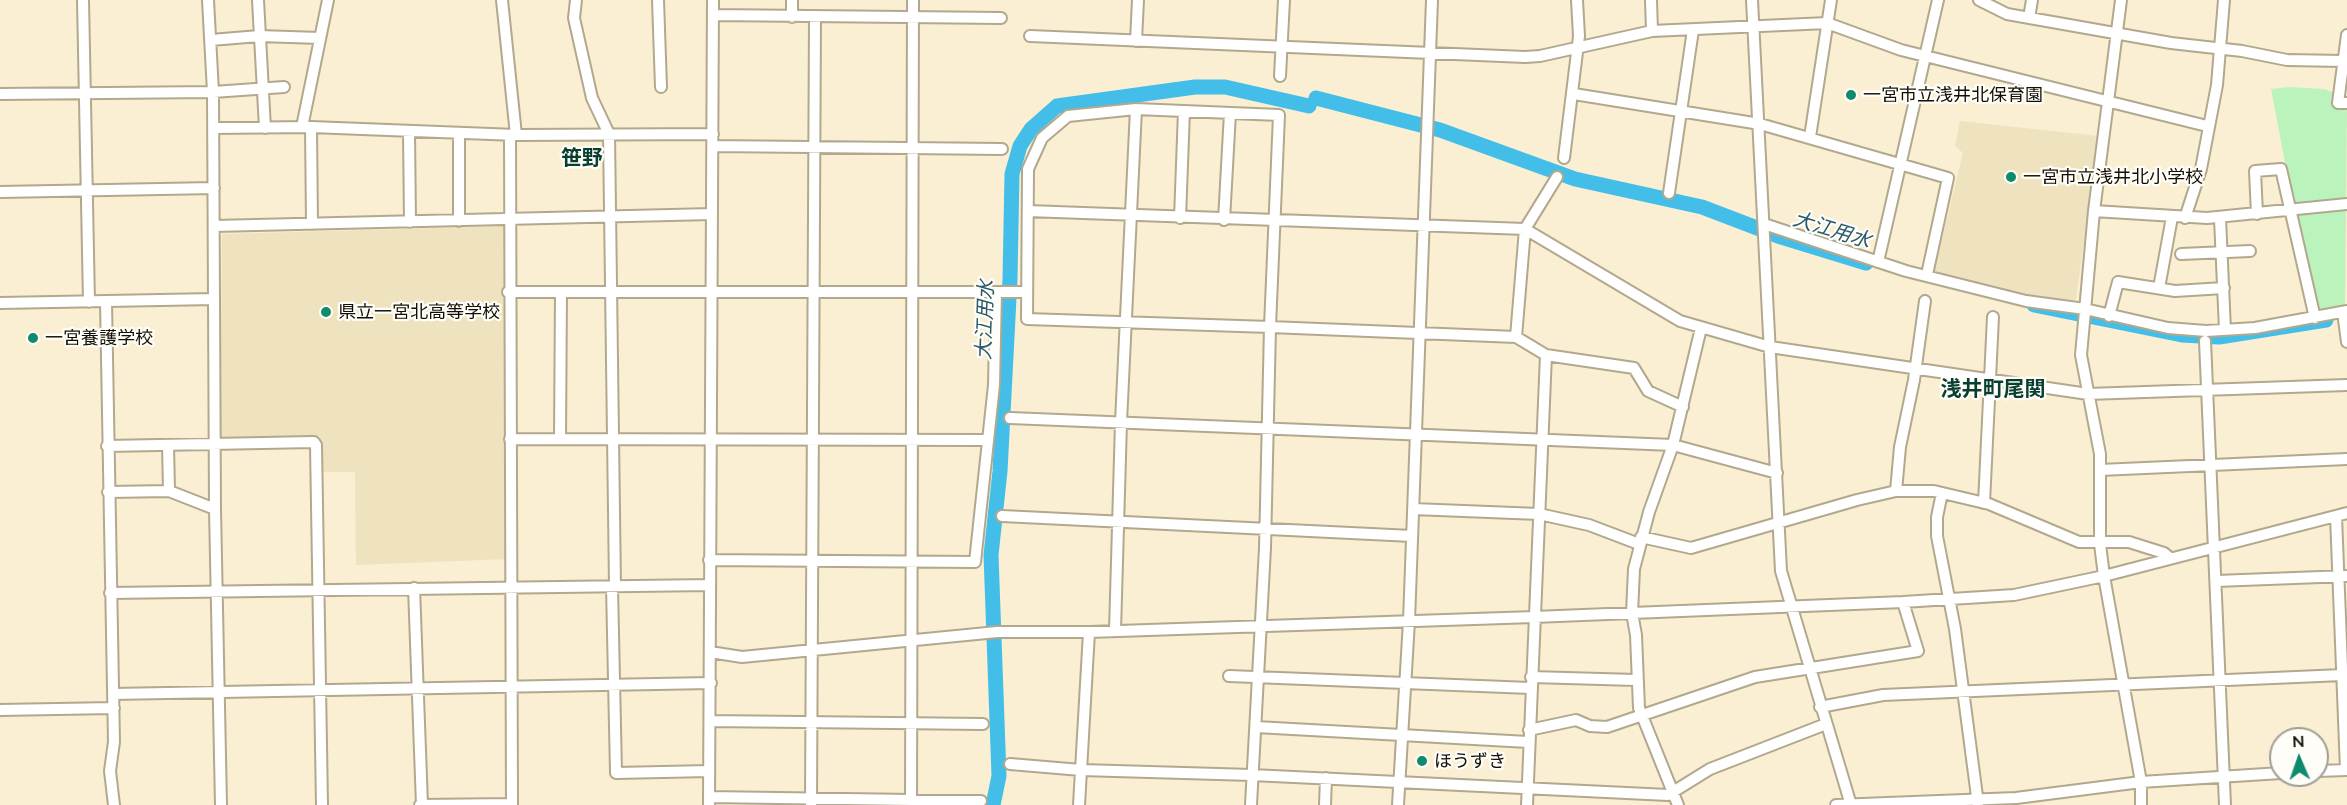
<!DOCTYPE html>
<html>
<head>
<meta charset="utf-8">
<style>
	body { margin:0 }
	#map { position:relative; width:2347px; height:805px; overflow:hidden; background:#faefd2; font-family:Lato,sans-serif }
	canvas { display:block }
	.north { position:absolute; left:2269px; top:727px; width:60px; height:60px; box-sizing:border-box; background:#fffdf7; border:2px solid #a09d96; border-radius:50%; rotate:358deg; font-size:16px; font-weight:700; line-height:24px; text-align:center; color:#110e05 }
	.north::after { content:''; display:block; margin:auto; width:21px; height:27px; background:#0e8a6d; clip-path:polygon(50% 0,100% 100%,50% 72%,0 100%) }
</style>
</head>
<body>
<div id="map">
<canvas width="2347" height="805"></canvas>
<div class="north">N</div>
</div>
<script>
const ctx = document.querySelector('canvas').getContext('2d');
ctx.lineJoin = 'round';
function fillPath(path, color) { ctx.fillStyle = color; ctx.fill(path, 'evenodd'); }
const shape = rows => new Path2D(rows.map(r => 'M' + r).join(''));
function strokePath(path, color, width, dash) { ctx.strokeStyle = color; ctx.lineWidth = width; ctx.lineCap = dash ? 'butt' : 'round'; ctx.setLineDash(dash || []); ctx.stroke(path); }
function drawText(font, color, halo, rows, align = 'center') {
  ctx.font = font + ' Lato,"Noto Sans JP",sans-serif'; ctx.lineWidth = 4.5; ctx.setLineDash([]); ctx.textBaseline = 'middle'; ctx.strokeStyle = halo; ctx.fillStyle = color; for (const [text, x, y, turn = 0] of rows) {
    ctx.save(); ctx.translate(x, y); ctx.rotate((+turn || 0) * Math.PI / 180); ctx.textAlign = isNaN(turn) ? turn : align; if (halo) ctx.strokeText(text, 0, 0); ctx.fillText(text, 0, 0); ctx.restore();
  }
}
fillPath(shape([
	[1960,121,2099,136,2076,299,2063,306,1934,272,1963,153,1955,146],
	[504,226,509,559,356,565,355,472,320,472,320,436,220,438,222,234]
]), '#efe3bf');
fillPath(shape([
	[2289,87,2324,89,2347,97,2345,308,2313,309,2271,89]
]), '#bbf3bc');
strokePath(shape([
	[1316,98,1440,130,1575,179,1702,207,1778,236,1866,263],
	[2034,305,2182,335,2219,337,2326,320],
	[993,805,999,776,991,555,1000,471,1010,279,1012,174,1020,146,1031,129,1057,106,1195,87,1225,87,1309,106]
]), '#43bee9', 15);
const minor = shape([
	[83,0,89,302],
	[208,0,213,92,215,509,221,805],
	[258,0,265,128],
	[576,0,574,18,592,98,609,134,615,586],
	[658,0,661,87],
	[1651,0,1652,31],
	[1752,0,1781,571,1851,805],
	[1979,0,2007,14,2171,43,2242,51,2287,60,2343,61],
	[2121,0,2094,211,2081,355,2100,454,2100,544,2104,576,2141,782,2141,805],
	[713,15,1001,18],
	[792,17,792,0],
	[2029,18,2032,0],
	[2347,35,2338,103,2347,103],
	[1030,36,1525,57,1540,56,1652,31,1827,23,1901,50,2207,126],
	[211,40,259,36,320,38],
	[1136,41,1138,0],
	[1280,76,1284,0],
	[0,94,213,92,284,87],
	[1574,94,1760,124,1948,178,1928,270],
	[302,127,328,0],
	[311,127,312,224],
	[213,128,311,127,516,135,502,0],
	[409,132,410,222],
	[516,135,713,134],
	[510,137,512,805],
	[1810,137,1831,0],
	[713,146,1002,149],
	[1564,158,1579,36,1577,0],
	[0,192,214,188],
	[1669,193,1693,30],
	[1028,211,1525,229,1680,321,1770,347,2088,394,2347,385],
	[2094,211,2207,218,2347,204],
	[2257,214,2255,171,2281,169,2315,318],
	[1180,218,1184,111],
	[2185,218,2201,169,2217,85,2224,0],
	[2220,218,2225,330],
	[1224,220,1230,113],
	[459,221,459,134],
	[1764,224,1906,271,2026,301,2085,309,2168,328,2206,331,2255,328,2347,311],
	[214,226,712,214],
	[2181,254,2250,251],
	[1878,262,1938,0],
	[2159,288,2172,217],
	[508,292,1027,292],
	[106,302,114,742,110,771,114,805],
	[0,303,214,299],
	[2343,312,2347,342],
	[2109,316,2118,282,2175,291,2224,288],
	[1516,337,1525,229,1557,177],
	[2205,341,2225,805],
	[1010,418,1673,445,1777,473],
	[510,439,987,440],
	[560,439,561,292],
	[168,445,169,491],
	[107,446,314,442,316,445,322,805],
	[2100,470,2347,459],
	[1896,491,1900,447,1914,380,1925,301],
	[108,492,169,491,215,509],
	[1942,493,1937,517,1937,536,1955,629,1978,804],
	[1984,503,1993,317],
	[1413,509,1539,514,1589,525,1639,544],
	[1002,516,1412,536],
	[2336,516,2346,770],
	[1641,537,1691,548,1857,500,1896,491,1934,491,1989,504,2079,542,2129,542,2164,553,2170,558],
	[709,560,975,562,994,385,996,292],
	[2216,581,2347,576],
	[612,586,616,773,709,771],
	[414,588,422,805],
	[110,593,709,585],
	[1115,631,1121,422,1136,109],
	[710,652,742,657,997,632,1089,632,1534,617,1903,602,2014,595,2104,576,2347,513],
	[1229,676,1530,688],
	[1531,677,1636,680],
	[113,694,711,683],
	[1820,707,1883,695,2342,675],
	[0,710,114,708],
	[710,721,983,724],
	[1256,727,1528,742],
	[1529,730,1576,720,1590,726,1607,727,1755,677,1918,651,1903,602],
	[1010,764,1081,770,1252,775,1668,795,1710,769,1826,724],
	[2317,771,2347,770],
	[709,797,981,801],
	[420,805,512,804],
	[709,805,713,0],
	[811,805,815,18],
	[911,805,913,0],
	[1079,805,1089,632],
	[1251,805,1265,548,1270,327,1279,115,1136,109,1068,116,1042,138,1028,169,1027,319,1270,327,1516,337,1546,355,1634,368,1648,391,1683,407],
	[1325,805,1326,778],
	[1398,805,1409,621,1432,0],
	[1527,805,1546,355],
	[1678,805,1639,708,1636,635,1632,613,1634,569,1649,512,1673,445,1701,328],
	[1836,805,2016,798,2141,782,2281,773]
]);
strokePath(minor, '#b2a88d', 14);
strokePath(minor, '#fff', 10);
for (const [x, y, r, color] of [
	[1851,95,6,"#0e8a6d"],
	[2011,177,6,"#0e8a6d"],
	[326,312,6,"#0e8a6d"],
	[33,338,6,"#0e8a6d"],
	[1422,761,6,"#0e8a6d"]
]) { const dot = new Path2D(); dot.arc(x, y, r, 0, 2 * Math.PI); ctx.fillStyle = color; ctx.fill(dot); strokePath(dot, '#fffdf7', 2); }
drawText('18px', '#110e05', '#fffdf7', [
	["一宮市立浅井北保育園",1863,95],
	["一宮市立浅井北小学校",2023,177],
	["県立一宮北高等学校",338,312],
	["一宮養護学校",45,338],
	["ほうずき",1434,761]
], 'left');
drawText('italic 20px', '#28596c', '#fffdf7', [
	["大江用水",1832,230,17],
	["大江用水",985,320,-88]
]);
drawText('bold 21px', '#083f31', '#fffdf7', [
	["笹野",582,158],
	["浅井町尾関",1993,389]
]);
</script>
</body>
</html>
